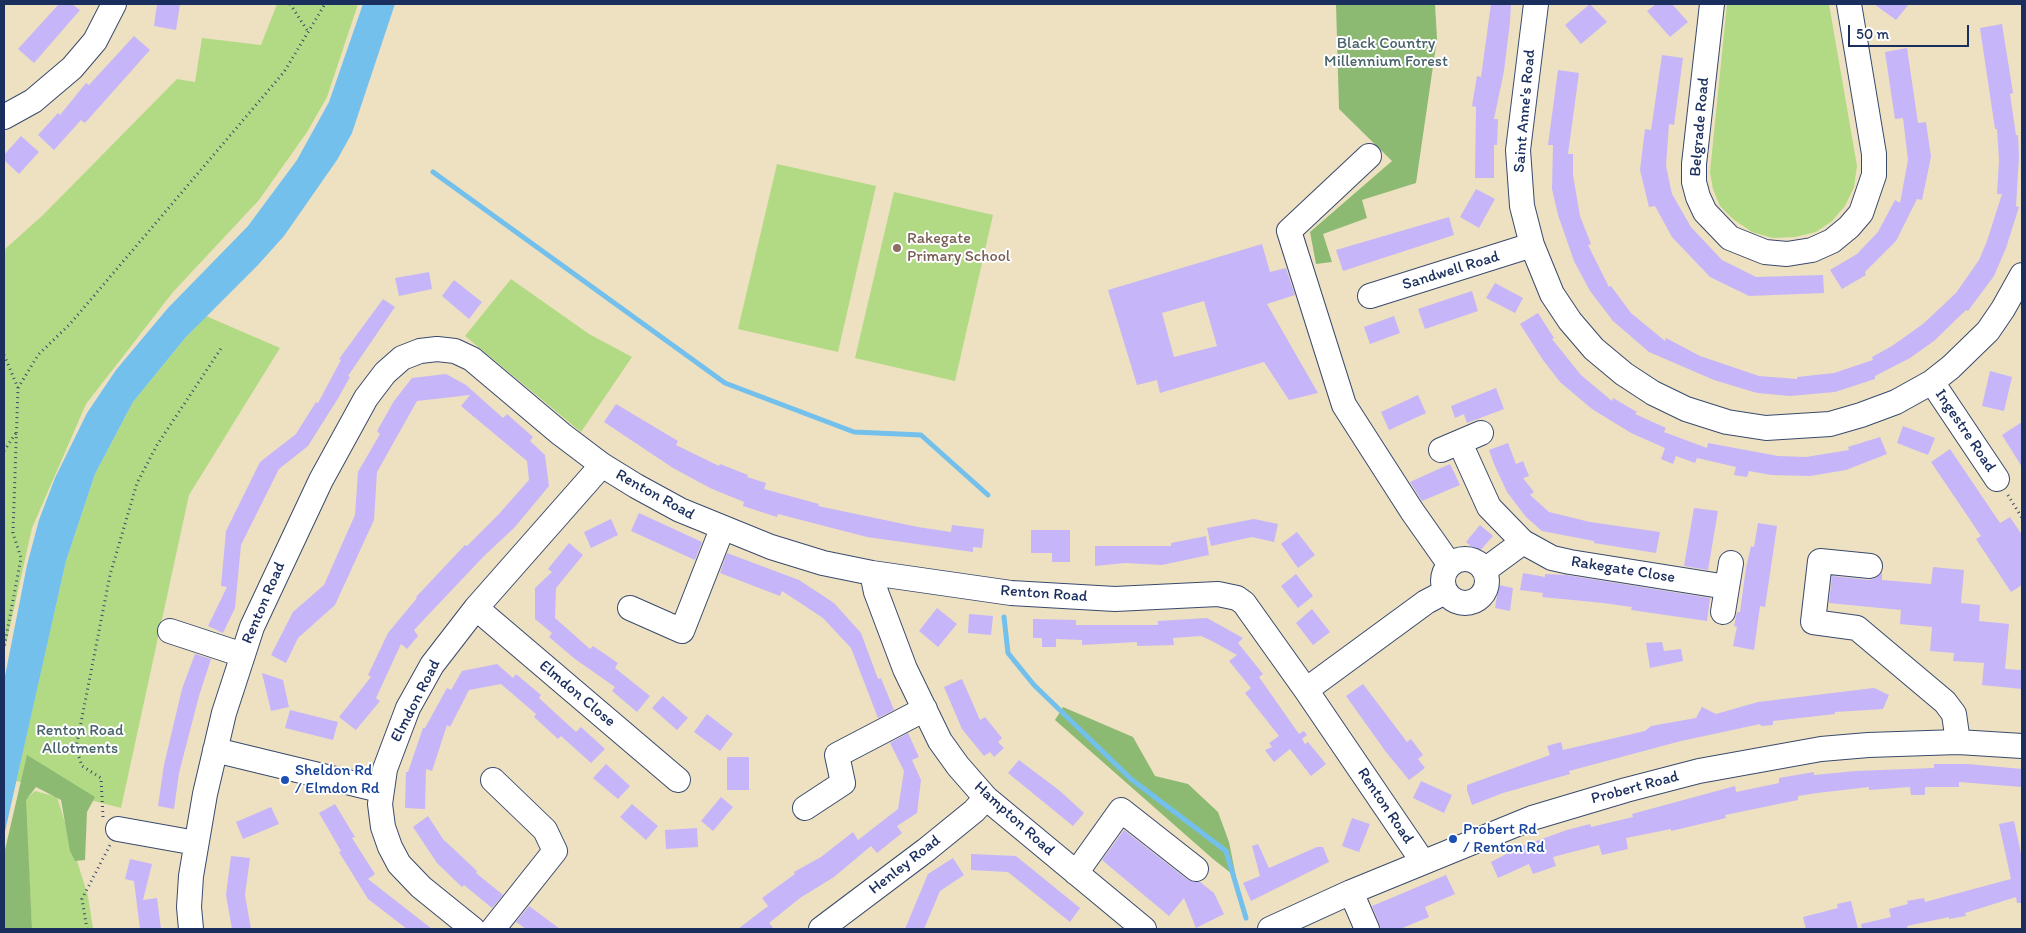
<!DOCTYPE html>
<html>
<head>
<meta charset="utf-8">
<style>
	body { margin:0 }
	#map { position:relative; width:2026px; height:933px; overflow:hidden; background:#ede1c1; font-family:Itim,sans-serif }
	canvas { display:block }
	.frame { position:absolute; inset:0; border:5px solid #1b2f5e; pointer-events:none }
	.scale { position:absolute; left:1848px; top:25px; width:121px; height:22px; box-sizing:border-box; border:2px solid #1b2f5e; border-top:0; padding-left:6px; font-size:15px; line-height:18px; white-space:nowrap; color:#1b2f5e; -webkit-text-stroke:4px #fff; paint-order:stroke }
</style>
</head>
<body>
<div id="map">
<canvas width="2026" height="933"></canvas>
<div class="frame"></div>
<div class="scale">50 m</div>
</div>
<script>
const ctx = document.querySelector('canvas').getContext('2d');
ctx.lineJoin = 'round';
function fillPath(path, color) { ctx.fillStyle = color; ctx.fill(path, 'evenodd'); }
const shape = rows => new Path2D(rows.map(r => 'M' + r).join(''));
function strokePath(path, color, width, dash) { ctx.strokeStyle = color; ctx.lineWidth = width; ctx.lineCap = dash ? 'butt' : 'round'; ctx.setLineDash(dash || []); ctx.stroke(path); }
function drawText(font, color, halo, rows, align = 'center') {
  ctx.font = font + ' Itim,sans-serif'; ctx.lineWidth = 4; ctx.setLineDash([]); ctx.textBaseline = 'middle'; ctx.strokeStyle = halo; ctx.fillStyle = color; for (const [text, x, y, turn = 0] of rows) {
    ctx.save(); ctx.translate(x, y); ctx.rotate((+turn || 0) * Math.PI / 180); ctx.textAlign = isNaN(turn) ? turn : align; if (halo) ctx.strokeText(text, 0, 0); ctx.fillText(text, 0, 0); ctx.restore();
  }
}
fillPath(shape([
	[277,4,358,4,327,97,307,132,259,200,173,292,86,404,32,528,4,653,4,250,43,215,177,79,195,82,202,38,261,45],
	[1727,4,1829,4,1857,166,1854,187,1845,206,1832,221,1816,232,1795,237,1773,238,1752,232,1733,219,1720,206,1713,189,1710,172],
	[777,164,876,186,838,352,738,329],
	[894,192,993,215,955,381,855,358],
	[511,279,589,334,632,357,581,432,465,336],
	[206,316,280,348,189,495,121,808,16,781,66,561,95,474,133,402,186,337],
	[35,791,57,797,88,896,93,929,32,929,25,800]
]), '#b2da84');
fillPath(shape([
	[1336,4,1435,4,1437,39,1416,183,1362,200,1367,218,1323,234,1332,262,1316,264,1310,232,1392,161,1339,109],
	[1063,707,1133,737,1155,776,1188,784,1218,812,1229,842,1236,877,1213,859,1055,720],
	[27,755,95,797,87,812,85,860,75,861,70,851,61,800,36,787,26,800,32,929,4,929,4,854]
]), '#8dba72');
fillPath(shape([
	[363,4,395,4,352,133,337,160,284,236,258,265,186,337,133,402,95,474,66,561,4,836,4,681,27,565,39,520,55,478,87,413,116,370,168,308,248,226,297,160,329,102]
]), '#73c0ed');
strokePath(shape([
	[433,172,725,383,854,432,921,435,988,495],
	[1004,617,1008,653,1034,685,1131,779,1226,851,1246,918]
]), '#73c0ed', 5);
fillPath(shape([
	[59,4,72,4,80,10,34,63,18,49],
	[157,4,180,4,176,30,154,26],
	[1491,4,1511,4,1510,22,1504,71,1494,119,1498,119,1497,145,1494,145,1494,178,1475,178,1476,107,1472,106,1477,76,1481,77],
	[1590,4,1607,22,1581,44,1565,25],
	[1656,4,1672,4,1688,22,1670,37,1647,11],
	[1874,4,1909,4,1896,20],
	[2002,24,2013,93,2010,94,2016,135,2018,135,2019,157,2016,206,2019,207,2006,248,1994,276,1968,311,1966,310,1934,341,1910,358,1875,376,1875,379,1835,392,1790,396,1757,393,1714,380,1649,352,1613,321,1590,291,1574,261,1558,215,1552,189,1553,145,1548,145,1558,70,1579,73,1568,154,1573,154,1573,175,1580,216,1591,244,1588,245,1609,287,1611,286,1631,313,1665,341,1666,338,1700,356,1759,376,1797,379,1797,377,1834,373,1873,360,1872,357,1892,346,1923,324,1956,293,1979,260,1987,241,2002,194,1997,194,1999,160,1997,129,1995,129,1980,28],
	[134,36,150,50,85,123,81,120,54,150,38,135,58,113,60,115,86,83,89,85],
	[1907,48,1918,123,1926,122,1931,157,1922,200,1917,199,1896,241,1865,272,1866,275,1842,289,1830,270,1857,254,1878,232,1895,200,1900,203,1908,160,1903,118,1895,119,1885,52],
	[1662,55,1683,58,1674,125,1669,124,1666,166,1672,194,1691,227,1722,260,1756,277,1823,275,1824,293,1749,296,1710,277,1672,237,1655,206,1649,207,1640,170,1645,129,1651,130],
	[21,136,39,152,19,174,4,160,4,155],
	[1476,189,1495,199,1479,228,1460,217],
	[1449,217,1454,235,1343,271,1336,250],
	[1262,244,1270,272,1286,268,1295,295,1267,304,1318,393,1289,400,1264,362,1160,393,1157,380,1137,385,1108,290],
	[1204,301,1217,346,1174,357,1162,313],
	[429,272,432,289,399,296,395,278],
	[454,280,482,302,469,319,442,296],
	[1495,283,1523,298,1515,313,1486,298],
	[1472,291,1478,311,1425,329,1418,309],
	[383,299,395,307,348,376,350,377,337,400,308,446,279,469,241,545,235,608,223,633,208,626,227,587,221,586,226,531,260,462,296,434,316,402,318,403,341,360,339,359],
	[1538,313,1554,338,1552,339,1581,375,1612,401,1613,398,1637,412,1635,414,1666,428,1664,432,1707,448,1708,443,1778,456,1806,457,1849,450,1848,447,1880,437,1887,454,1846,470,1810,476,1771,475,1749,471,1747,477,1734,475,1736,467,1697,458,1695,463,1676,456,1673,464,1661,459,1665,448,1631,433,1592,409,1560,382,1543,360,1520,324],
	[1394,316,1400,333,1370,344,1364,327],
	[1990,371,2012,377,2004,411,1982,406],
	[446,374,466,385,503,418,507,414,533,437,530,441,545,455,549,486,515,527,484,556,414,630,418,636,407,649,401,644,376,698,380,701,356,730,339,717,371,677,368,675,388,633,417,598,416,597,465,545,467,546,498,515,529,480,527,461,461,406,470,395,417,401,377,472,374,520,335,605,298,638,286,663,271,655,293,612,324,585,355,515,358,472,380,434,377,431,394,401,412,378],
	[1496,388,1504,409,1467,423,1464,414,1455,418,1451,406],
	[1418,395,1426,413,1389,430,1381,412],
	[616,404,678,441,676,445,719,466,720,464,748,475,747,477,766,483,764,489,819,504,818,506,918,527,951,532,952,525,984,529,982,548,973,547,973,552,867,537,778,514,777,517,743,506,744,502,710,488,673,468,604,422],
	[2022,422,2022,467,2002,435],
	[1903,426,1935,438,1928,455,1897,443],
	[1508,443,1516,464,1523,461,1529,476,1523,478,1534,492,1530,495,1549,512,1590,522,1660,532,1656,553,1594,543,1594,541,1542,531,1526,517,1507,492,1494,464,1489,450],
	[1950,449,2000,523,2010,517,2022,535,2022,585,2011,592,1976,539,1981,536,1931,462],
	[1450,464,1460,485,1422,501,1410,482],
	[1694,508,1718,511,1708,570,1684,566],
	[639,513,702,542,695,560,631,531],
	[611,519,618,535,591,548,584,532],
	[1254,519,1278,524,1274,542,1252,537,1211,546,1207,528],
	[1758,523,1777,526,1765,607,1760,606,1754,650,1733,646,1737,627,1734,626,1736,617,1737,612,1740,612,1746,568,1751,546,1754,547],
	[1480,525,1493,536,1478,553,1466,542],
	[1031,530,1070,530,1070,562,1052,562,1052,553,1031,553],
	[1297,532,1315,555,1298,568,1281,544],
	[1206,536,1209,555,1162,565,1125,563,1095,566,1095,546,1171,546,1171,543],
	[569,543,583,555,556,588,555,618,590,649,593,646,618,663,615,668,650,696,637,712,612,691,615,687,575,659,549,637,552,633,535,619,535,588,552,572,548,569],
	[727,553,799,580,834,603,861,633,878,679,881,678,894,710,878,718,851,648,823,618,782,591,780,596,720,573],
	[1933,567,1964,570,1961,603,1980,605,1979,621,2009,624,2005,669,2022,670,2022,689,1982,685,1984,663,1953,661,1954,653,1930,651,1932,627,1900,624,1901,610,1829,603,1832,576,1869,580,1876,578,1882,571,1882,580,1931,584],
	[1523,573,1545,577,1545,574,1566,575,1710,598,1707,621,1631,610,1632,607,1603,603,1542,597,1543,593,1520,590],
	[1296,574,1313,596,1298,608,1281,586],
	[1499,585,1513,588,1510,611,1495,608],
	[937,608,957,624,938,647,919,631],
	[1312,609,1330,632,1313,645,1296,623],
	[969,614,993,616,991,635,968,633],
	[1207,618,1243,638,1238,643,1263,674,1259,677,1299,734,1304,731,1307,735,1302,739,1305,744,1308,742,1326,764,1311,776,1290,749,1274,762,1265,750,1272,747,1269,743,1279,736,1245,693,1251,688,1229,661,1237,655,1212,641,1201,636,1173,638,1174,645,1137,646,1137,642,1082,645,1082,640,1056,639,1056,647,1042,647,1042,638,1033,638,1033,619,1076,620,1076,625,1158,625,1158,621],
	[1662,642,1664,651,1681,649,1683,661,1650,668,1646,643],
	[195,654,211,659,199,696,179,773,174,809,158,806,164,765,182,689],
	[497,664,513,678,516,674,541,695,539,698,576,732,581,727,605,749,591,763,561,736,558,739,534,717,536,714,501,684,469,690,450,727,447,725,432,771,426,769,425,809,405,808,406,772,408,772,423,728,425,728,447,688,451,690,462,671],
	[262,673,283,680,289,707,271,711],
	[962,679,980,720,985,717,1002,738,998,742,1004,748,994,757,990,752,984,756,962,729,944,687],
	[1363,684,1407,742,1411,739,1423,755,1418,759,1425,768,1409,780,1386,752,1346,696],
	[1874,688,1889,695,1883,709,1835,712,1835,714,1773,721,1773,725,1761,726,1760,724,1681,741,1569,771,1570,774,1503,793,1472,805,1467,790,1467,785,1550,755,1547,746,1561,742,1563,750,1645,731,1651,726,1696,718,1702,707,1716,714,1758,702],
	[663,696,688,718,677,730,652,708],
	[290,710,338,722,333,740,285,728],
	[707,714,733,734,720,751,694,732],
	[908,733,919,757,912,760,921,780,917,813,897,826,902,833,877,853,871,846,834,877,800,898,769,923,774,929,738,929,768,906,762,898,795,874,794,872,821,857,853,832,858,840,898,809,904,771,890,743],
	[727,757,749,757,749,790,727,790],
	[1019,760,1060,791,1084,813,1073,826,1008,773],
	[606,764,630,786,618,799,593,778],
	[1934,764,1968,764,2022,769,2022,787,1959,782,1959,787,1925,787,1925,795,1911,795,1910,787,1869,790,1869,787,1817,793,1798,796,1798,800,1725,815,1726,818,1671,831,1671,829,1626,838,1628,849,1602,855,1599,845,1553,857,1556,866,1533,874,1529,864,1498,878,1491,862,1522,846,1567,830,1590,824,1591,827,1633,817,1632,814,1735,786,1736,792,1779,783,1779,778,1814,772,1814,775,1856,771,1934,768],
	[1421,781,1452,795,1444,813,1413,798],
	[721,797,733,807,713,831,701,821],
	[335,804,355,837,352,838,375,874,368,879,432,929,407,929,368,899,339,852,341,851,319,813],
	[632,804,658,826,646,840,620,817],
	[271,807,279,824,243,839,236,822],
	[428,816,443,839,477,871,476,873,503,895,492,908,464,885,462,887,437,863,413,827],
	[1352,818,1370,824,1359,852,1342,846],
	[2014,821,2022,858,2022,903,2017,903,2016,897,1965,913,1966,916,1949,919,1949,917,1907,926,1908,929,1862,929,1861,924,1891,917,1889,909,1908,904,1907,901,1924,898,1925,902,2011,879,1999,824],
	[697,828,698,847,666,849,665,830],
	[1124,830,1188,880,1200,882,1214,893,1224,914,1196,928,1184,898,1169,916,1102,860],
	[1258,844,1269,868,1317,847,1323,847,1329,862,1251,901,1243,883,1260,876,1252,846],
	[971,854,1016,856,1080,908,1070,922,1008,872,971,870],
	[231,856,250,858,245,895,251,929,232,929,226,895],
	[953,858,964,875,940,891,924,929,905,929,928,874],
	[130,859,152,864,143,900,157,898,161,929,140,929,134,881,125,879],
	[1446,875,1455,894,1425,907,1429,917,1400,929,1381,929,1372,906],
	[1851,901,1858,929,1806,929,1803,917,1838,908,1837,904],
	[529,906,560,929,526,929,516,922]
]), '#c6b5f9');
const minor = shape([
	[1536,4,1518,150,1522,206,1532,245,1552,294,1570,321,1594,349,1624,374,1653,393,1686,409,1727,422,1766,428,1830,424,1861,415,1896,402,1932,382,1951,367,1988,331,2003,309,2022,275],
	[1712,4,1694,164,1694,182,1698,197,1705,212,1730,238,1765,252,1787,254,1812,250,1832,241,1849,227,1861,213,1874,175,1874,154,1849,4],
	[4,117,33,101,72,68,95,41,114,4],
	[1369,156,1289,231,1344,405,1412,511,1450,565],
	[1370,296,1532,245],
	[1932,382,1997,479],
	[1460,443,1489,507,1523,542],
	[1441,450,1481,433],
	'1443 581a22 22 0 1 1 44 0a22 22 0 1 1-44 0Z',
	[1870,566,1820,561,1813,622,1857,628,1945,702,1954,714,1958,742],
	[1485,570,1523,542,1552,558,1570,562,1727,587],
	[872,573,876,592,905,669,940,741,958,766,986,798,1144,929],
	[476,608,678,780],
	[630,608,682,631,722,529],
	[1723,612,1731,563],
	[170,631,243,655],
	[1306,690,1426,602,1445,592],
	[215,750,380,790],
	[493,780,545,830,555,851,493,929],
	[805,808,843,783,837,755,925,709],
	[118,829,196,843],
	[1076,873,1121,810,1196,869],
	[1351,892,1367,929],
	[191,929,189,907,191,876,205,794,224,713,252,627,321,480,366,398,385,373,402,358,420,351,437,349,455,351,472,359,561,434,602,465,636,486,680,510,771,547,823,563,872,573,1011,593,1115,599,1218,594,1237,598,1244,603,1306,690,1423,862],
	[473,929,421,887,399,864,390,847,383,827,380,804,385,769,408,708,432,665,476,608,602,465],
	[821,929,926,850,974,811,986,798],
	[1270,929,1351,892,1532,818,1626,790,1699,771,1821,749,1868,745,1958,742,2022,746]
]);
strokePath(minor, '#3a4a6d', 26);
strokePath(shape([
	[290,4,309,33],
	[4,355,18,388,13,533,21,558,4,648],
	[18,388,38,355,70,324,284,72,325,4],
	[4,451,16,433],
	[2008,495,2022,518],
	[103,817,101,778,82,766,76,748,110,575,137,483,157,445,222,347],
	[87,929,82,899,110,845]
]), '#3a4a6d', 3, [1, 4]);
strokePath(minor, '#fff', 24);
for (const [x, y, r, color] of [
	[897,248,5,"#8d6e63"],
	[285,780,5,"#1a4fb4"],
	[1453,839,5,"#1a4fb4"]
]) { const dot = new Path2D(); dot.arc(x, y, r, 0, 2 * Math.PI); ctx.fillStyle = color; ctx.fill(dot); strokePath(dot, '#fff', 2); }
drawText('16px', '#486269', '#fff', [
	["Black Country",1386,44],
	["Millennium Forest",1386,62],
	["Renton Road",80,731],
	["Allotments",80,749]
]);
drawText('16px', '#1b2f5e', '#fff', [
	["Saint Anne's Road",1525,111,-85],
	["Belgrade Road",1700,127,-85],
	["Sandwell Road",1451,271,-17],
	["Ingestre Road",1965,431,56],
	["Renton Road",655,495,29],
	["Rakegate Close",1623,570,9],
	["Renton Road",1044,594,4],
	["Renton Road",264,603,-67],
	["Elmdon Close",577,694,40],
	["Elmdon Road",416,701,-63],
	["Probert Road",1635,788,-15],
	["Renton Road",1385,806,56],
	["Hampton Road",1014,819,42],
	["Henley Road",905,865,-38]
]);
drawText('16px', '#785e54', '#fff', [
	["Rakegate",907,239],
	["Primary School",907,257]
], 'left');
drawText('16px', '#164399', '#fff', [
	["Sheldon Rd",295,771],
	["/ Elmdon Rd",295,789],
	["Probert Rd",1463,830],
	["/ Renton Rd",1463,848]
], 'left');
</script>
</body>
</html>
